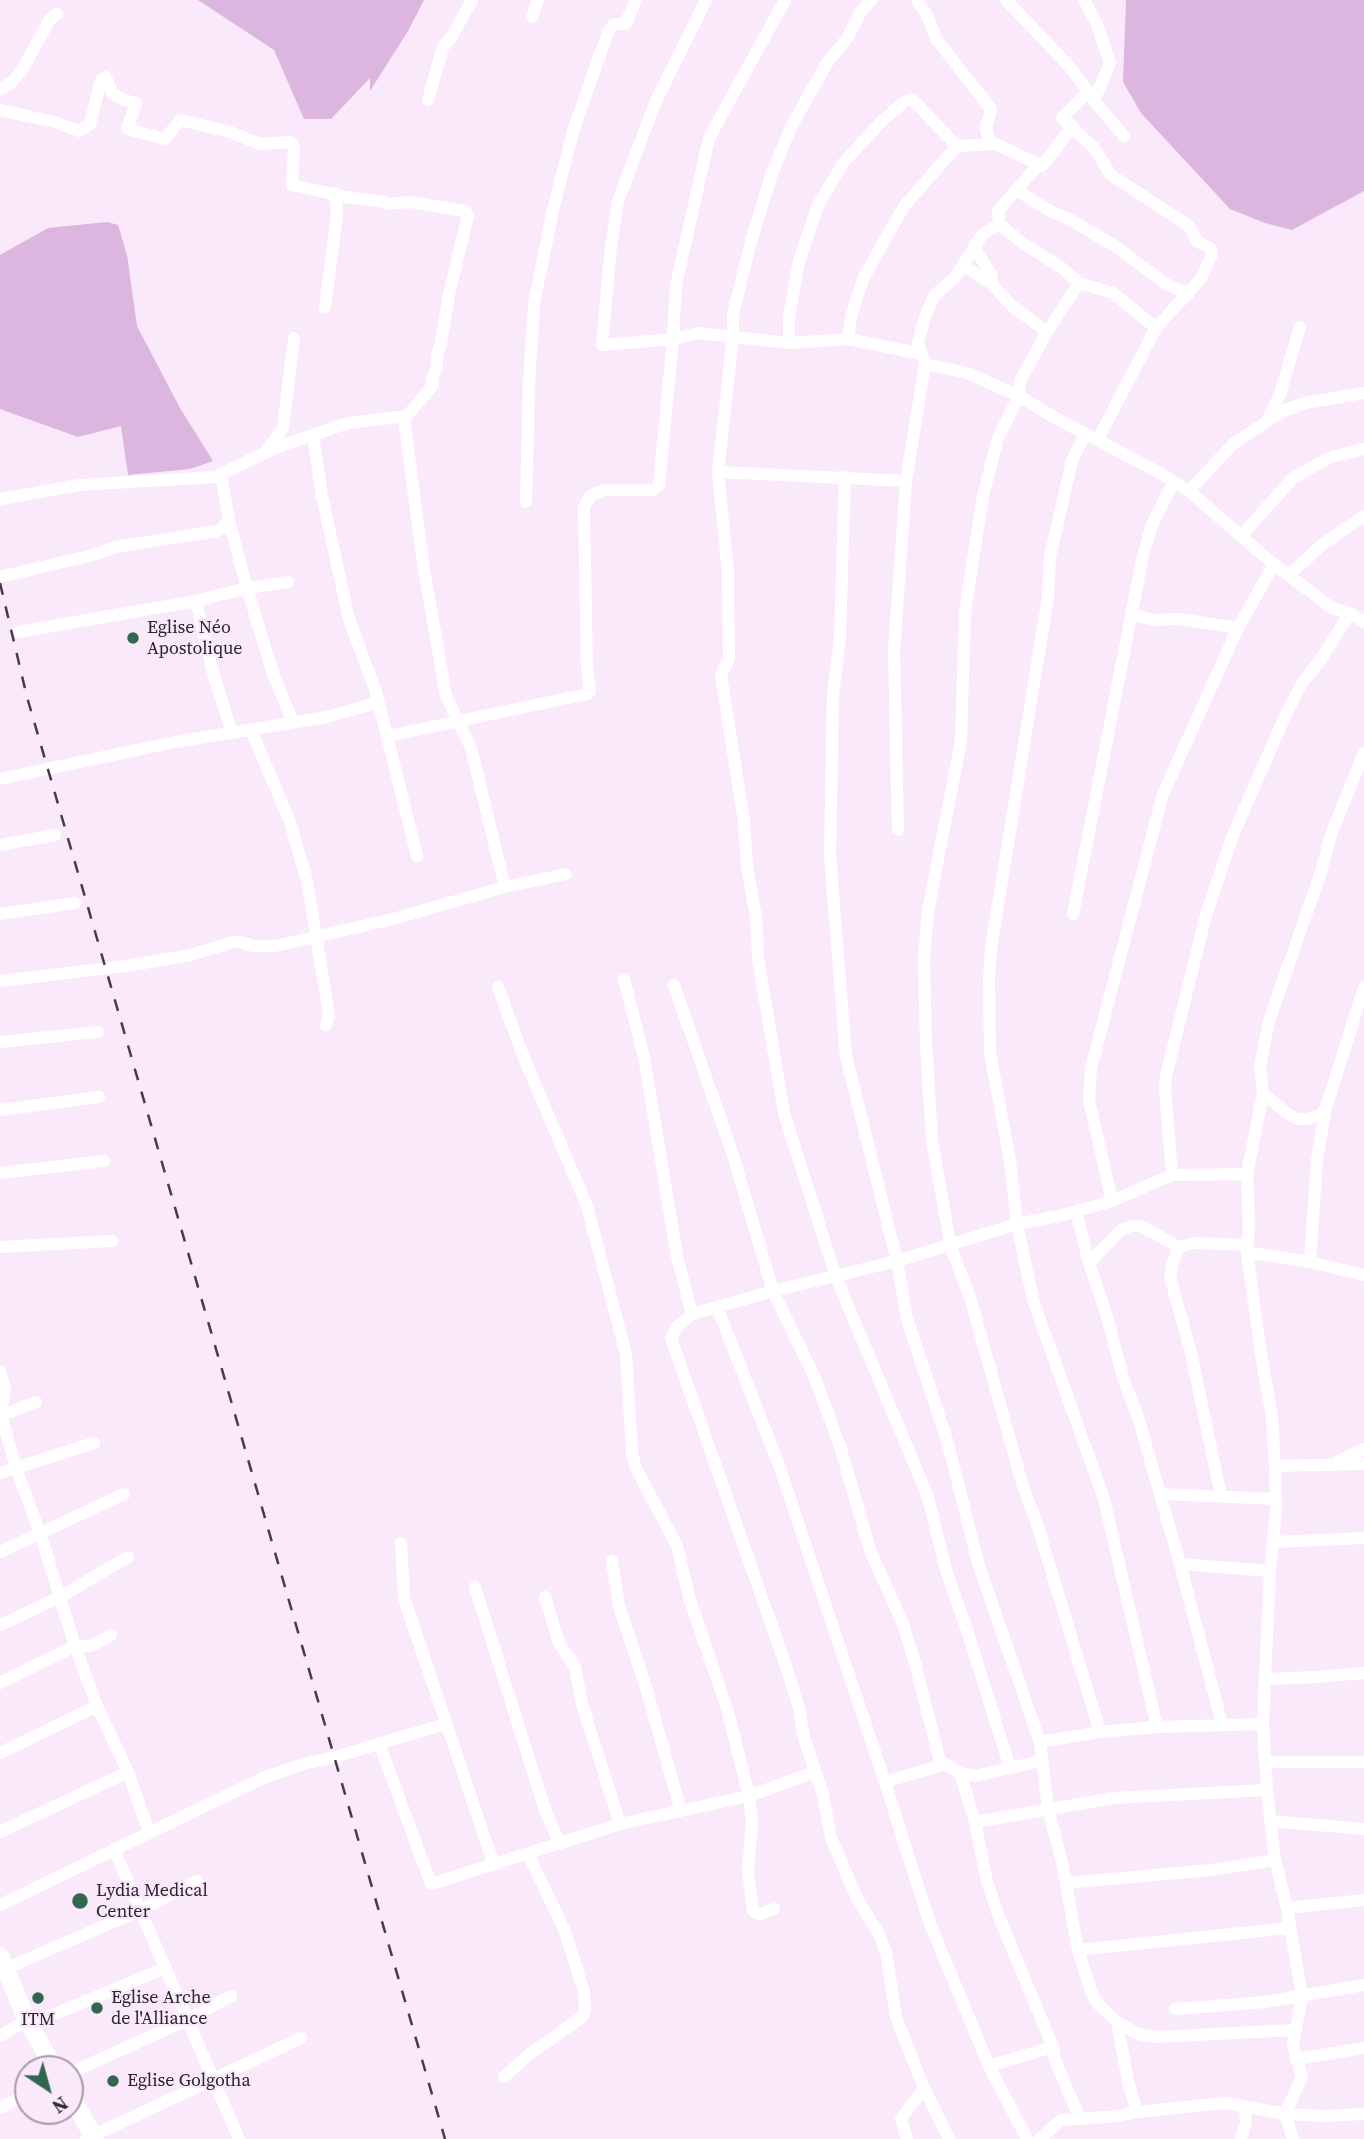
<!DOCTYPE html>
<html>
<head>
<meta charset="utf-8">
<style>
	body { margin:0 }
	#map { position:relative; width:1364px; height:2139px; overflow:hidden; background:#f9e9fb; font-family:"Source Serif 4",serif }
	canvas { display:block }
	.north { position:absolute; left:14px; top:2055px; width:70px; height:70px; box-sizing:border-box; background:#f9e9fb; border:2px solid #a69aa8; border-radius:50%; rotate:144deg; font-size:19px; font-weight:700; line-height:28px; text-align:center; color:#2a242b }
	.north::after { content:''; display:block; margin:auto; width:24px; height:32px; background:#30674e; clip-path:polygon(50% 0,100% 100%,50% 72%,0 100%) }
</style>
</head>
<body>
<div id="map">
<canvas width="1364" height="2139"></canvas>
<div class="north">N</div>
</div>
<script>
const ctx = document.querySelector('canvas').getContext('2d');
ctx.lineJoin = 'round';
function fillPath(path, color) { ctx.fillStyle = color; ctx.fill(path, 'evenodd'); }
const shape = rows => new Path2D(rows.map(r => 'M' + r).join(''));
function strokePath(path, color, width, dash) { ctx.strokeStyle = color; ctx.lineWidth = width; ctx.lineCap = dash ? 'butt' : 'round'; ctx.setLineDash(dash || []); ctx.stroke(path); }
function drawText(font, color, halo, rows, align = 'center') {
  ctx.font = font + ' "Source Serif 4",serif'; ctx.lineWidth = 5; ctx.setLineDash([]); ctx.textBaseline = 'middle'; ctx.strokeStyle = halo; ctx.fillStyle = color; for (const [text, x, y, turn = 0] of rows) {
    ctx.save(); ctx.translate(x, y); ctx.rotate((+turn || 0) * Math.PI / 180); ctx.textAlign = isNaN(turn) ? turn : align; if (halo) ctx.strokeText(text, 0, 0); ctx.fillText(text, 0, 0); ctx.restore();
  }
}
fillPath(shape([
	[198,0,424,0,408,31,370,91,370,78,331,119,304,119,274,50],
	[1126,0,1364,0,1364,191,1292,230,1265,223,1230,209,1141,113,1123,82],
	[107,222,118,225,127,255,137,326,180,408,213,461,190,469,128,475,121,426,78,437,0,409,0,255,48,228]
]), '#dcb6df');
strokePath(shape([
	[706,0,656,101,618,201,611,246,602,345,673,339,698,333,789,343,848,339,922,354,925,364,967,373,1019,396,1057,419,1158,472,1189,491,1270,561,1332,608,1350,613,1364,622],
	[871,0,860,13,848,37,827,63,791,127,771,176,751,242,733,314,733,336,718,472,728,573,729,658,721,676,744,821,747,867,756,917,758,958,784,1113,836,1277,928,1497,946,1570,968,1633,1010,1768],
	[917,0,928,17,937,40,991,109,986,129,990,143],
	[1006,0,1070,67,1088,92,1062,118,1094,148,1111,175,1189,226,1197,241,1211,249,1212,255,1200,280,1156,328,1098,439],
	[1084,0,1096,22,1110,63,1094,101,1124,136],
	[532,17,538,0],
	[0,90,12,82,22,70,50,19,57,14],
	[428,100,443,47,451,38,472,0],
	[0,110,55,122,79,131,90,124,101,80,106,77,112,93,124,100,136,103,127,129,165,139,180,120,230,132,260,144,290,142,294,146,292,185,347,197,385,202,387,204,411,202,465,211,468,215,449,294,441,343,437,355,437,367,432,379,433,385,407,416,348,423,277,447,215,477,79,485,0,499],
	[1018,191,1052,212,1069,219,1115,246,1166,284,1189,294],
	[999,224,1024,244,1062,268,1079,283,1113,293,1156,328],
	[974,247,991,274,992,284,1012,306,1047,332],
	[964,266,992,284],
	[1079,283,1047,332,1020,381,1019,396,998,438,983,496,965,611,961,741,928,911,924,959,926,1045,932,1140,951,1248,970,1297,1022,1483,1038,1527,1100,1732],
	[325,307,337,215,336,193],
	[848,339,851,317,863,279,888,234,905,205,957,146,996,144,1042,166,1073,126],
	[789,343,789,317,799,261,818,205,844,162,882,121,904,102,912,99,957,146],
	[922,354,918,343,925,317,934,296,956,276,982,235,999,224,998,211,1038,165],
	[404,418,423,563,446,696,471,748,505,887],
	[1268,419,1280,394,1300,327],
	[1085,434,1072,461,1050,557,1048,597,991,948,989,980,990,1053,1010,1161,1017,1224,1033,1300,1104,1499,1157,1727],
	[313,436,322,496,349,619,376,692,417,856],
	[266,452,283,428,294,338],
	[718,472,906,481],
	[221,475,229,520,247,588,273,674,293,722],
	[845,477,840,636,833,695,830,855,846,1056,897,1261,907,1319,947,1440,979,1566,1040,1742,1048,1809,1062,1862,1078,1950,1092,1994,1099,2005,1117,2022,1138,2034,1157,2037,1294,2030],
	[1189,491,1233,444,1283,411,1305,403,1364,393],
	[526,502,529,383,534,304,553,210,574,128,608,32,613,25,626,23,636,0],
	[1242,535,1293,478,1331,457,1364,449],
	[1289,575,1323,544,1364,516],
	[0,577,97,554,116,547,217,531,221,529,229,520],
	[196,601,212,669,232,733],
	[1132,614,1152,620,1179,619,1238,628],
	[18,632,196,601,247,588,288,582],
	[251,730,290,822,307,881,329,1015,326,1025],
	[388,736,587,694,590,691,587,669,584,507,590,496,604,490,653,490,659,485,673,339,676,285,709,138,785,0],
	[0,779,175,742,327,717,377,703],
	[898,830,894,651,906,481,925,364],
	[0,845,55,835],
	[0,914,75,903],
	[1073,914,1143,555,1152,525,1173,483],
	[624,979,644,1057,677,1256,692,1314,677,1327,671,1338,787,1669,799,1708,804,1738,823,1795,831,1838,857,1898,880,1936,886,1952,896,2017,924,2088,949,2139],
	[0,981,125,966,191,955,233,942,241,942,253,946,275,946,393,919,505,887,566,874],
	[674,985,733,1155,773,1291,815,1378,840,1446,870,1550,903,1624,915,1663,941,1765],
	[498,987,524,1058,587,1206,626,1354,632,1453,636,1468,677,1546,690,1600,728,1712,749,1796,752,1822,748,1872,753,1910,756,1913,761,1914,774,1909],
	[0,1042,98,1032],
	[1263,1093,1288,1114,1298,1119,1307,1119,1320,1115,1326,1108],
	[0,1110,99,1097],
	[0,1173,104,1161],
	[1172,1175,1165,1091,1166,1076,1205,919,1233,835,1286,714,1301,685,1323,656,1350,613],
	[1112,1201,1089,1100,1091,1068,1163,794,1238,628,1274,564],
	[1076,1211,1089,1263,1106,1313,1124,1381,1138,1417,1180,1564,1222,1724],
	[0,1247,112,1241],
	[1179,1247,1173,1262,1170,1277,1191,1353,1221,1496],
	[1247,1252,1310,1262,1364,1275],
	[1310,1262,1317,1159,1326,1108,1364,987],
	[1089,1263,1121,1230,1131,1226,1141,1226,1179,1247,1194,1243,1248,1245],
	[717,1307,779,1465,883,1776,930,1924,989,2066,1027,2139],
	[692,1314,773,1291,897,1261,1017,1224,1059,1216,1112,1201,1172,1175,1247,1174],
	[0,1371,5,1388,1,1415,16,1468,40,1533,75,1646,97,1706,128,1772,149,1832],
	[0,1416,36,1402],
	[1337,1462,1364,1449],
	[1275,1466,1364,1464],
	[0,1473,94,1443],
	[1161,1494,1276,1499],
	[1273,1542,1364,1538],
	[401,1543,404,1598,494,1865],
	[0,1552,124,1494],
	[612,1561,619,1606,647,1691,681,1811],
	[1180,1564,1270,1571],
	[475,1587,545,1810,560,1844],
	[545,1597,559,1643,575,1667,582,1704,620,1824],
	[0,1625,60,1597,128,1557],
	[1265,1679,1316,1677,1364,1673],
	[0,1683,75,1646,91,1646,111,1635],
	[1040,1742,1100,1732,1157,1727,1263,1724],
	[379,1743,431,1884,620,1824,749,1796,815,1772],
	[0,1753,97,1706],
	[1267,1762,1364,1762],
	[960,1773,975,1822,986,1877,997,1912,1053,2047,989,2066],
	[885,1782,945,1764,960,1773,975,1776,1041,1761],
	[1270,1821,1364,1829],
	[975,1822,1114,1798,1267,1790],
	[0,1832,128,1772],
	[114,1849,239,2139],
	[1066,1883,1211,1870,1275,1860],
	[0,1905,263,1778,303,1764,335,1757,445,1724],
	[1287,1908,1364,1900],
	[1078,1950,1290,1928],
	[0,1971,141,1910,197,1881],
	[1175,2009,1265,2002,1364,1985],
	[1117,2022,1128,2081,1137,2112],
	[30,2024,166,1968],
	[0,2036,27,2020],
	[1053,2047,1055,2060,1080,2119],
	[1296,2059,1364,2048],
	[70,2073,189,2019,231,1996],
	[504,2077,527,2056,582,2017,585,2011,584,1991,564,1929,528,1854],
	[0,2108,28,2094],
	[86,2139,301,2038],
	[907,2139,901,2119,924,2088],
	[1040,2139,1061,2120,1119,2116,1137,2112,1215,2104,1226,2103,1285,2114,1324,2116,1364,2114],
	[1241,2139,1246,2123,1245,2107],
	[1293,2139,1285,2114,1302,2077,1293,2045,1302,1996,1287,1908,1275,1860,1267,1790,1263,1724,1270,1571,1276,1511,1275,1466,1272,1417,1261,1354,1247,1252,1249,1225,1247,1174,1263,1093,1260,1066,1269,1021,1320,875,1332,832,1364,753]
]), '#fff', 12);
strokePath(shape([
	[0,1956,27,2020,55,2069],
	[70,2095,95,2139]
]), '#fff', 18);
strokePath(shape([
	[0,583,27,697,445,2139]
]), '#443d45', 2.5, [12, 12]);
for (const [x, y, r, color] of [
	[133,638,7,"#30674e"],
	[80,1901,9,"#30674e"],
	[38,1998,7,"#30674e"],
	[97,2008,7,"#30674e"],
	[113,2081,7,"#30674e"]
]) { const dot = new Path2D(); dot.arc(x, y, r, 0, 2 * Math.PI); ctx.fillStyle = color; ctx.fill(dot); strokePath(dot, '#f9e9fb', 2.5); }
drawText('18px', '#2a242b', '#f9e9fb', [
	["Eglise Néo",147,628],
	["Apostolique",147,649],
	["Lydia Medical",96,1891],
	["Center",96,1912],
	["Eglise Arche",111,1998],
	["de l'Alliance",111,2019],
	["ITM",38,2020,"center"],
	["Eglise Golgotha",127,2081]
], 'left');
</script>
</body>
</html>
